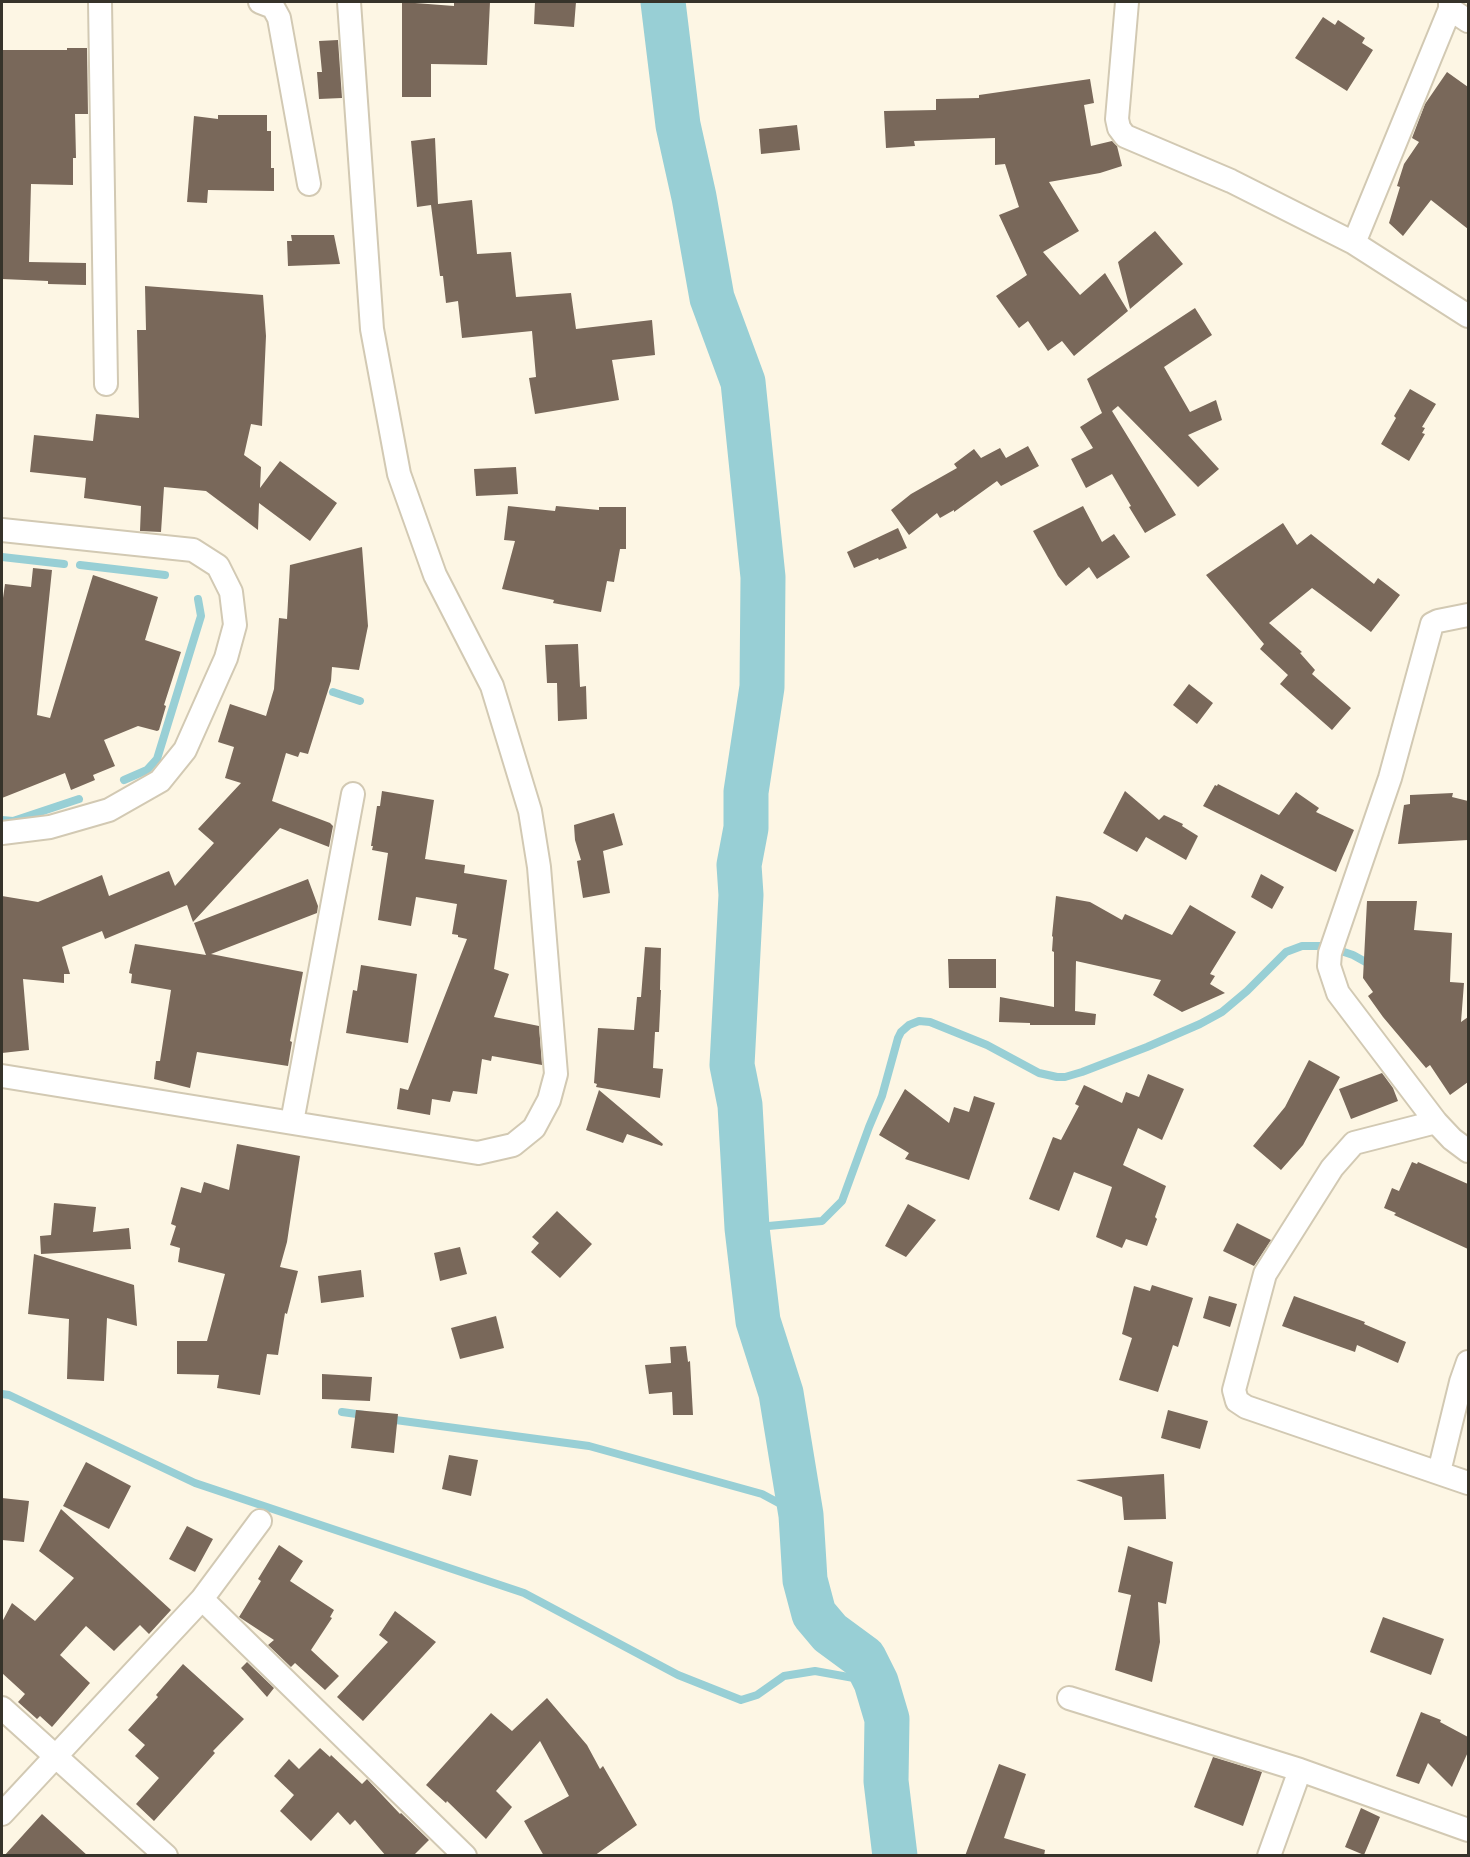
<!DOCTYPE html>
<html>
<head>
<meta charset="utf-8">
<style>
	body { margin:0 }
	#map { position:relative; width:1470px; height:1857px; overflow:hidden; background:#fdf6e4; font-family:"DM Sans",sans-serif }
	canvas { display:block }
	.frame { position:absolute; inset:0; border:3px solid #36332a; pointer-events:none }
</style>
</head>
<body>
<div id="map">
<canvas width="1470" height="1857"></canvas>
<div class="frame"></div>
</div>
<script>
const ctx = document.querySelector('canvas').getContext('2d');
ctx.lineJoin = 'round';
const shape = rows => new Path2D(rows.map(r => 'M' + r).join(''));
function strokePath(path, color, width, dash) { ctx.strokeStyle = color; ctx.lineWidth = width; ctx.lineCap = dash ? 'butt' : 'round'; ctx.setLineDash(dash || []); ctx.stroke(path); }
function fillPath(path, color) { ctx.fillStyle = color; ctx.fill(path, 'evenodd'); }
strokePath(shape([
	[2,557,64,564],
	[80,565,165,575],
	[333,692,360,701],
	[124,780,147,770,157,759,201,616,198,599],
	[2,820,13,821,79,799],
	[1338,950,1353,955,1371,965],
	[747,1228,822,1221,842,1201,869,1127,882,1096,898,1038,901,1032,909,1025,919,1021,930,1022,987,1045,1039,1073,1057,1077,1065,1077,1082,1072,1147,1047,1200,1024,1222,1012,1247,991,1286,952,1302,946,1323,946],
	[2,1394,9,1395,195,1483,524,1593,678,1675,741,1700,757,1695,784,1676,815,1671,876,1682],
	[342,1412,364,1415],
	[388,1419,589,1446,762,1494,801,1515]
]), '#98cfd5', 8);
strokePath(shape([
	[663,2,678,125,694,197,712,298,743,382,763,577,762,687,746,792,746,828,739,865,741,895,732,1065,740,1105,747,1228,758,1321,781,1393,801,1515,805,1580,814,1614,830,1633,864,1658,876,1682,887,1719,886,1781,895,1856]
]), '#98cfd5', 45);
fillPath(shape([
	[402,2,454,6,454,2,490,2,487,65,431,64,431,97,402,97],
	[535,2,576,2,574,27,534,24],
	[1323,17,1335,25,1338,20,1365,38,1362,43,1373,50,1347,91,1295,58],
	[338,40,342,98,319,99,317,72,322,72,319,41],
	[67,48,87,48,88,114,75,114,76,158,73,158,73,185,31,184,29,262,86,263,86,285,48,284,48,281,2,279,2,50,67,50],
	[1447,72,1468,87,1468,229,1431,200,1403,236,1389,223,1400,187,1397,186,1404,164,1419,142,1412,138,1425,104],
	[1090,79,1094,103,1084,105,1091,146,1112,141,1117,146,1122,166,1100,173,1049,182,1079,231,1043,252,1080,295,1105,273,1128,311,1074,356,1062,341,1048,351,1028,321,1019,328,996,296,1027,275,999,215,1019,207,1005,164,995,165,995,138,914,141,915,146,886,148,884,111,936,110,936,99,979,98,979,95],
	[218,115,267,115,267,131,271,131,271,168,274,168,274,191,208,190,207,203,187,202,194,116,218,119],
	[797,125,800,150,761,154,759,129],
	[435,138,438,204,472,200,477,254,511,252,516,297,571,293,576,329,652,320,655,355,612,360,619,400,535,414,529,378,536,377,532,331,462,338,458,301,446,303,443,276,440,276,431,205,417,207,411,141],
	[1155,231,1183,264,1130,309,1118,262],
	[291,235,334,235,340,264,288,266,287,241,292,241],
	[145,286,263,295,266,336,262,426,251,424,244,455,261,467,260,488,280,461,337,503,310,541,259,503,258,530,206,491,164,487,161,532,140,531,141,506,84,498,86,478,30,472,34,435,93,441,96,414,139,418,137,330,146,330],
	[1195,308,1212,335,1164,367,1190,412,1216,400,1222,420,1188,435,1219,469,1198,487,1118,406,1112,411,1176,515,1145,533,1129,507,1131,506,1112,474,1086,488,1071,459,1093,448,1080,427,1102,413,1087,379],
	[1410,389,1436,404,1422,427,1425,428,1422,433,1425,434,1409,461,1381,444,1396,418,1394,416],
	[1028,446,1039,466,1001,486,997,481,954,512,954,510,940,518,937,513,909,535,891,510,911,494,957,468,954,464,974,449,981,458,1000,448,1006,458],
	[516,467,518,494,476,496,474,469],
	[508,506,555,511,556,506,599,510,599,507,626,507,626,549,620,549,614,582,607,581,601,612,553,603,554,600,502,589,515,541,504,540],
	[1083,506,1102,542,1114,534,1130,557,1097,579,1089,567,1066,586,1058,576,1033,531],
	[1283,523,1297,545,1311,534,1374,584,1378,578,1400,595,1371,632,1312,588,1269,623,1302,652,1300,653,1315,670,1312,674,1351,708,1332,730,1280,684,1288,675,1260,649,1264,644,1206,575],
	[898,528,907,548,879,560,878,558,854,568,847,552],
	[362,547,368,626,359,670,332,667,331,681,308,754,300,752,298,757,286,753,272,801,330,823,333,826,329,847,280,828,193,922,187,905,105,939,102,931,62,947,70,974,64,974,64,983,23,979,29,1050,2,1053,2,896,38,902,102,875,109,896,169,871,175,886,214,843,198,829,241,783,225,778,234,747,218,742,230,704,266,716,274,689,279,618,287,619,290,565],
	[33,568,52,570,37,715,50,718,93,575,158,597,145,640,181,652,164,705,166,706,159,730,157,731,138,726,104,740,115,766,93,775,95,780,71,790,65,773,2,798,2,598,3,598,5,584,31,587],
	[578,644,580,687,586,686,587,719,558,721,557,683,547,683,545,645],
	[1189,684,1213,703,1197,724,1173,705],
	[1218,784,1279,815,1296,792,1319,808,1316,812,1354,830,1336,872,1203,806,1215,785,1217,786],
	[382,791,434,800,425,859,465,865,464,873,507,880,494,969,509,974,494,1017,539,1026,542,1065,492,1056,491,1061,482,1059,477,1094,453,1091,450,1102,432,1099,430,1115,397,1109,400,1088,408,1090,467,939,458,937,458,935,452,934,457,904,416,897,411,926,378,920,388,853,372,850,373,846,371,846,377,806,380,806],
	[1125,791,1159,820,1164,815,1183,824,1182,826,1198,836,1186,860,1146,837,1137,852,1103,833],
	[1453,793,1452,797,1468,801,1468,840,1398,844,1404,805,1410,804,1410,795],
	[614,813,623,845,603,851,610,893,583,898,577,861,581,860,575,840,574,825],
	[1261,874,1284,887,1272,909,1251,897],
	[308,879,318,906,317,913,211,954,303,972,290,1041,292,1042,288,1066,197,1052,190,1088,154,1079,156,1061,160,1061,171,990,131,983,132,974,129,973,135,944,206,955,194,923],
	[1056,896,1090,902,1122,920,1125,914,1172,935,1190,905,1236,932,1210,974,1215,976,1210,984,1225,993,1182,1012,1153,995,1161,980,1076,961,1075,1011,1096,1014,1095,1025,1030,1025,1030,1023,999,1022,1000,997,1054,1007,1054,952,1052,951,1053,937,1052,936],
	[1367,901,1417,901,1414,930,1452,933,1450,982,1464,983,1461,1022,1468,1017,1468,1082,1450,1095,1430,1065,1426,1068,1383,1017,1368,996,1373,992,1363,978],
	[645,947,661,948,660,990,661,990,659,1032,655,1032,653,1068,663,1069,660,1098,596,1087,597,1084,594,1083,598,1028,634,1030,637,997,641,997],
	[948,959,996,959,996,988,949,988],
	[361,965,417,974,408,1043,346,1033,353,990,357,991],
	[1309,1060,1340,1077,1303,1145,1281,1170,1253,1146,1285,1107],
	[1382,1073,1393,1088,1398,1101,1351,1119,1339,1089],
	[1148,1074,1184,1089,1162,1140,1138,1128,1123,1165,1166,1186,1155,1217,1157,1219,1147,1246,1126,1239,1122,1248,1096,1237,1112,1187,1074,1172,1059,1211,1029,1199,1053,1137,1061,1140,1079,1106,1075,1104,1084,1085,1122,1103,1126,1092,1139,1097],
	[905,1089,949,1123,954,1107,969,1112,974,1096,995,1103,969,1180,905,1159,909,1153,879,1135],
	[599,1090,663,1144,662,1146,627,1134,623,1143,586,1130],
	[237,1144,300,1156,287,1242,280,1267,298,1271,287,1314,285,1313,278,1355,267,1354,260,1395,217,1388,219,1375,177,1374,177,1341,207,1341,225,1274,178,1262,180,1248,170,1245,176,1226,171,1224,181,1187,201,1193,204,1182,229,1190],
	[1412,1162,1417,1164,1418,1162,1468,1184,1468,1249,1394,1215,1396,1213,1384,1208,1392,1188,1399,1191],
	[54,1203,96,1207,93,1232,129,1228,131,1249,41,1254,40,1236,51,1235],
	[908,1204,936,1220,906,1257,885,1246],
	[557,1211,592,1244,560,1278,531,1252,539,1243,532,1237],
	[1237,1223,1271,1240,1254,1266,1223,1251],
	[460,1247,467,1274,440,1281,434,1253],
	[34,1254,134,1285,137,1326,107,1318,104,1381,67,1379,69,1319,28,1314],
	[361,1270,364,1297,321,1303,318,1276],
	[1152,1285,1193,1298,1178,1347,1173,1345,1158,1392,1119,1380,1132,1338,1122,1334,1134,1286,1150,1291],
	[1209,1296,1237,1304,1230,1327,1203,1318],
	[1294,1296,1365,1322,1364,1324,1406,1342,1398,1363,1357,1345,1355,1352,1282,1326],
	[496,1316,504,1348,460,1359,451,1328],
	[686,1346,688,1362,690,1361,693,1415,673,1415,672,1392,649,1394,645,1365,671,1363,670,1347],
	[322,1374,372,1377,370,1401,322,1399],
	[356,1410,398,1414,394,1453,351,1448],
	[1168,1410,1208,1421,1200,1449,1161,1438],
	[449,1455,478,1460,471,1496,442,1489],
	[86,1462,131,1486,109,1529,63,1506],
	[1164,1474,1166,1519,1124,1520,1122,1497,1076,1480],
	[2,1498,29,1501,24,1542,2,1540],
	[61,1509,171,1610,149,1634,140,1625,114,1651,86,1626,60,1655,90,1683,52,1727,40,1716,37,1719,18,1702,25,1694,2,1673,2,1622,12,1603,35,1621,74,1578,39,1551],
	[187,1526,213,1539,195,1572,169,1559],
	[279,1545,303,1561,290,1581,334,1610,330,1617,332,1618,311,1650,339,1676,325,1690,295,1663,291,1667,268,1645,274,1640,239,1617,261,1581,258,1579],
	[1128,1546,1173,1562,1166,1604,1158,1602,1160,1642,1152,1682,1115,1670,1131,1595,1118,1592],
	[395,1611,436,1642,363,1721,337,1697,388,1642,379,1635],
	[1383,1617,1444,1639,1431,1675,1370,1652],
	[247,1662,274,1688,267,1697,241,1668],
	[183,1664,244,1719,213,1751,215,1753,154,1821,136,1804,159,1778,135,1756,145,1745,128,1730,158,1697,156,1695],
	[547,1698,587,1745,600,1769,603,1766,637,1825,594,1856,544,1856,524,1821,569,1796,540,1741,496,1791,512,1807,486,1839,447,1801,446,1803,426,1785,491,1713,512,1731],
	[1421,1712,1441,1720,1440,1722,1468,1737,1468,1752,1452,1787,1428,1763,1419,1784,1396,1776],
	[320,1748,330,1757,331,1755,362,1784,367,1779,400,1814,401,1813,429,1840,413,1856,386,1856,355,1820,350,1825,338,1812,311,1841,280,1811,294,1795,274,1776,289,1759,299,1769],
	[1213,1757,1262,1772,1243,1826,1194,1807],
	[999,1764,1026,1774,1004,1838,1045,1850,1044,1856,965,1856],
	[1361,1808,1380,1817,1364,1855,1345,1847],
	[42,1814,88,1856,4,1856]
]), '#79685a');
const minor = shape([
	[100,2,106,384],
	[260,2,273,7,279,18,309,184],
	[1127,2,1117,119,1119,128,1125,136,1231,181,1354,243,1468,316],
	[1450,2,1450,9,1468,21],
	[1354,243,1450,9],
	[2,530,193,550,218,566,231,592,235,625,226,658,185,750,160,781,109,810,50,827,2,833],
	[1468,615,1438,621,1432,624,1390,778,1330,953,1329,966,1338,993,1436,1122,1452,1139,1468,1151],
	[2,1076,478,1153,513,1145,534,1128,549,1100,556,1074,539,867,530,811,492,686,435,575,399,474,372,329,349,2],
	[292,1122,353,794],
	[1436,1122,1354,1143,1332,1168,1265,1274,1234,1390,1237,1401,1246,1407,1468,1483],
	[1439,1472,1461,1382,1468,1362],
	[202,1599,465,1856],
	[1069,1698,1300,1770,1468,1830],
	[2,1708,166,1856],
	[2,1814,202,1599,260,1521],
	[1269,1856,1300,1770]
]);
strokePath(minor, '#d2c9b3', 26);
strokePath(minor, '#fff', 22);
</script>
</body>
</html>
